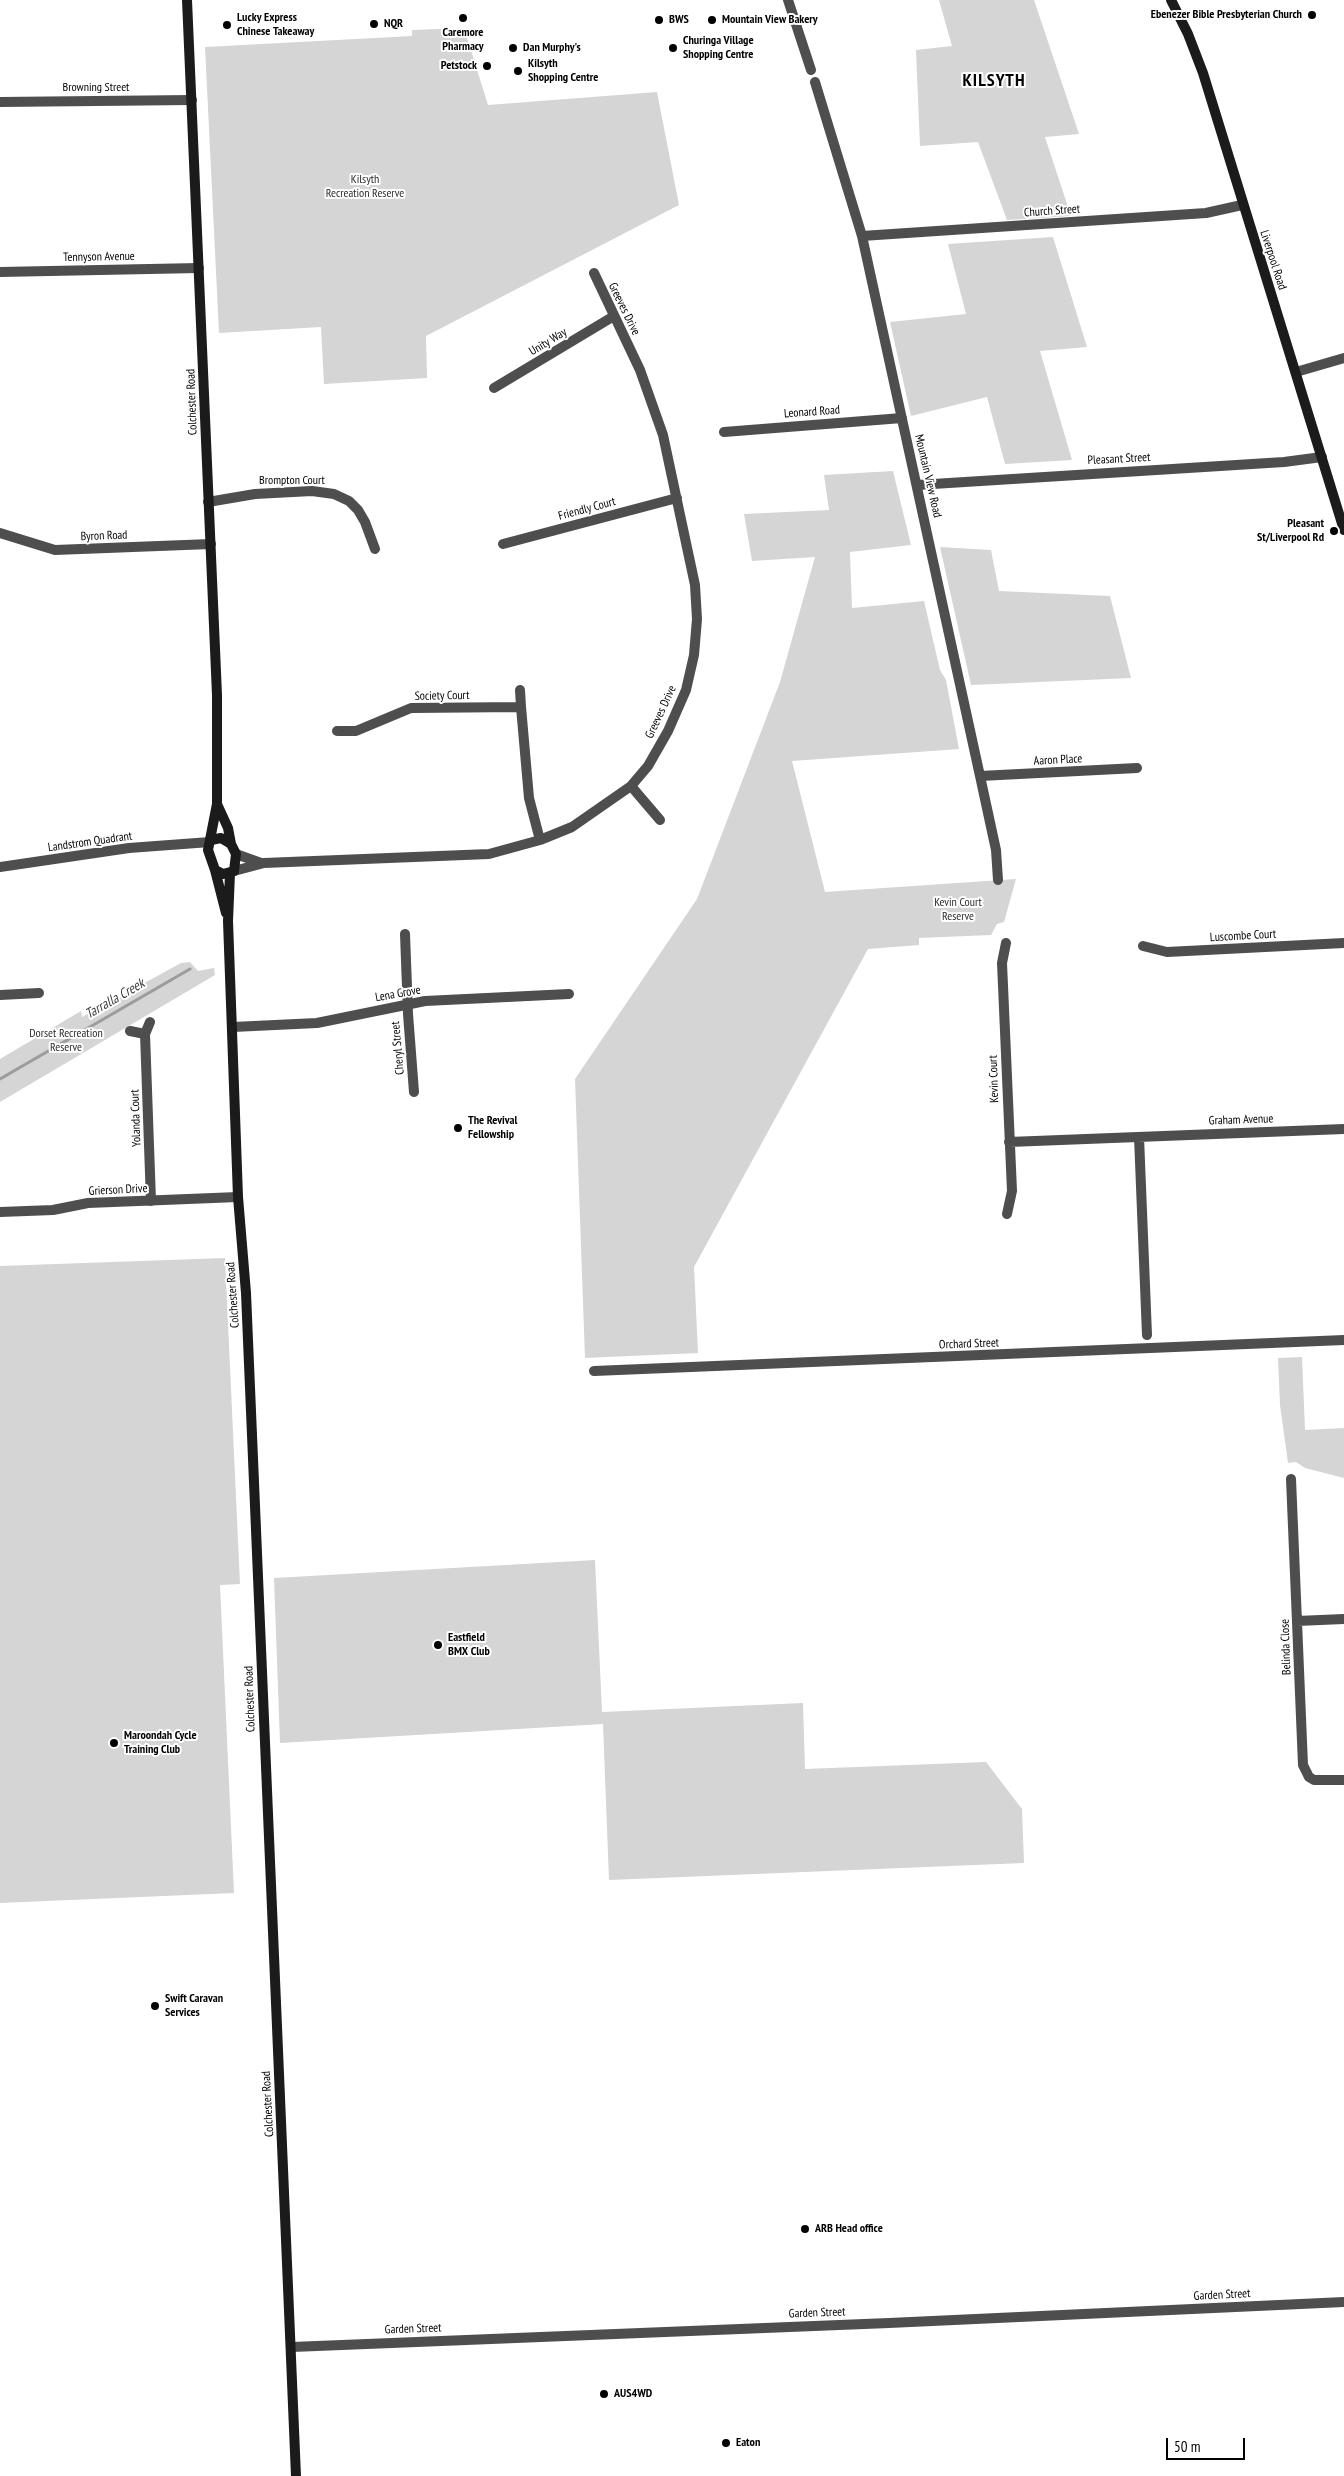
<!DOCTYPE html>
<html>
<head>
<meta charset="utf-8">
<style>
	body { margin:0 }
	#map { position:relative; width:1344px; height:2476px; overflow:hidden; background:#fff; font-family:"PT Sans Narrow",sans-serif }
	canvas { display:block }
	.scale { position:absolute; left:1166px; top:2438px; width:79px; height:22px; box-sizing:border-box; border:2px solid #000; border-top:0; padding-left:6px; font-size:15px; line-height:18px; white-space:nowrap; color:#000; -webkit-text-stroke:4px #fff; paint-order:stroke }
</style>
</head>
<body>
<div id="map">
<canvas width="1344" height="2476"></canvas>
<div class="scale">50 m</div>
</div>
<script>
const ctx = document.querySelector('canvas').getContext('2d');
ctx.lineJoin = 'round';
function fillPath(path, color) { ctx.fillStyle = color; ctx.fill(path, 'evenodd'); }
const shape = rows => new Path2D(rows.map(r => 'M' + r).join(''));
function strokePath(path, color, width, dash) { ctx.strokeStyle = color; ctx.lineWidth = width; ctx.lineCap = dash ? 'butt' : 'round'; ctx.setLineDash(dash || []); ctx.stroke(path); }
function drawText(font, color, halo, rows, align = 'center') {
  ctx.font = font + ' "PT Sans Narrow",sans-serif'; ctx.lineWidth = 4; ctx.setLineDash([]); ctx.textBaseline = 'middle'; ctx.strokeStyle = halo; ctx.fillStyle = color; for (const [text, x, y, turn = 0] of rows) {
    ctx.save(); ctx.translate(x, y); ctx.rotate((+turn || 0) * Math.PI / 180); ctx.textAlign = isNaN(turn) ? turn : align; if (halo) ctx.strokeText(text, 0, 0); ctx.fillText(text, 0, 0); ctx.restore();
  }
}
fillPath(shape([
	[939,0,1034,0,1079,134,1045,137,1071,216,1007,220,978,142,920,146,916,50,952,46],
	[464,28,488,105,657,92,679,205,426,336,427,378,324,384,321,327,219,333,205,47,412,36,412,30],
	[1053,237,1087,347,1040,351,1072,460,1005,464,987,397,911,416,890,322,966,314,948,244],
	[893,471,911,545,850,552,852,608,924,601,940,670,946,680,959,749,792,761,825,892,1016,879,1004,922,997,924,991,935,919,938,919,945,868,949,694,1267,698,1353,585,1358,575,1079,697,899,780,682,815,557,752,561,744,514,829,510,824,475],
	[940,547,991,550,999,591,1110,596,1131,678,971,685],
	[190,962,198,971,214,968,215,975,0,1102,0,1059,81,1011,82,1017,181,963],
	[225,1258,240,1584,220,1585,234,1893,0,1903,0,1266],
	[1302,1357,1305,1430,1344,1428,1344,1478,1305,1468,1296,1462,1288,1463,1280,1405,1278,1358],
	[595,1560,602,1712,803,1703,805,1769,986,1762,1022,1809,1024,1863,609,1880,603,1724,280,1743,274,1578]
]), '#d5d5d5');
strokePath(shape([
	[0,1079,190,969]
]), '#9c9c9c', 3);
strokePath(shape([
	[788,0,811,70],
	[815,82,862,236,980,776,996,850,998,880],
	[0,102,192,100],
	[862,236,1206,213,1242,205],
	[0,272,199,268],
	[1296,372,1344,358],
	[494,388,614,316],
	[724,432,902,418],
	[917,485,1284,462,1322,457],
	[208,502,255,494,312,491,334,494,349,501,358,510,365,522,375,549],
	[0,533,55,550,211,544],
	[503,544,677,498],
	[520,690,521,707],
	[337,731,356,731,411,708,521,707,529,798,540,840],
	[980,776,1137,768],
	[631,786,660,820],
	[236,854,261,863],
	[0,867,129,848,210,842],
	[234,871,264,863,489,854,540,840,572,827,631,786,648,766,668,731,686,690,694,655,697,619,695,585,663,435,640,370,594,273],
	[405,934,408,1014,414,1092],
	[1006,943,1002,963,1012,1191,1007,1214],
	[1143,946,1167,952,1344,943],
	[0,995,39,993],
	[233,1027,317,1023,425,1001,569,994],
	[130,1031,145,1034,150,1022],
	[145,1034,151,1201],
	[1139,1137,1147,1335],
	[1009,1142,1344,1129],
	[0,1212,53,1210,88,1203,238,1197],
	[594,1371,1344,1340],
	[1291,1479,1303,1765,1309,1777,1314,1780,1344,1780],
	[1297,1621,1344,1619],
	[292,2347,889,2323,1344,2302]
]), '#4e4e4e', 10);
strokePath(shape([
	[187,0,217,695,217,804,208,850,215,870,223,874,234,871,236,854,231,844,221,838,211,840],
	[1171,0,1188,34,1203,73,1344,530],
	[217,804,228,828,231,844],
	[215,870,226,913],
	[230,873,228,921,238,1197,246,1293,296,2476]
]), '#1b1b1b', 10);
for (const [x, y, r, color] of [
	[1312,15,5,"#000"],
	[463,18,5,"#000"],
	[659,20,5,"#000"],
	[712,20,5,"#000"],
	[374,24,5,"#000"],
	[227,25,5,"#000"],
	[513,48,5,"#000"],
	[673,48,5,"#000"],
	[487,66,5,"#000"],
	[518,71,5,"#000"],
	[1334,531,5,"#000"],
	[458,1128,5,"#000"],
	[438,1645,5,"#000"],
	[114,1743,5,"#000"],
	[155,2006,5,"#000"],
	[805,2229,5,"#000"],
	[604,2394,5,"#000"],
	[726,2443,5,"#000"]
]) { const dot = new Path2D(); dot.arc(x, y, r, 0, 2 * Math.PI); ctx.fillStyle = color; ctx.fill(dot); strokePath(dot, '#fff', 2); }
drawText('bold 12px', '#000', '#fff', [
	["Ebenezer Bible Presbyterian Church",1302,15,"right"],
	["Lucky Express",237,18],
	["Chinese Takeaway",237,32],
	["BWS",669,20],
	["Mountain View Bakery",722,20],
	["NQR",384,24],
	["Caremore",463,33,"center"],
	["Pharmacy",463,47,"center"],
	["Churinga Village",683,41],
	["Shopping Centre",683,55],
	["Dan Murphy's",523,48],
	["Kilsyth",528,64],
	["Shopping Centre",528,78],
	["Petstock",477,66,"right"],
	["Pleasant",1324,524,"right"],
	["St/Liverpool Rd",1324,538,"right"],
	["The Revival",468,1121],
	["Fellowship",468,1135],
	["Eastfield",448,1638],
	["BMX Club",448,1652],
	["Maroondah Cycle",124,1736],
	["Training Club",124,1750],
	["Swift Caravan",165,1999],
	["Services",165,2013],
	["ARB Head office",815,2229],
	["AUS4WD",614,2394],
	["Eaton",736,2443]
], 'left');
drawText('12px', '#000', '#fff', [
	["Browning Street",96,88],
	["Church Street",1052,211,-4],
	["Tennyson Avenue",99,257,-1],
	["Liverpool Road",1273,260,72],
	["Greeves Drive",624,309,64],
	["Unity Way",548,342,-31],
	["Colchester Road",192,402,-92],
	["Leonard Road",812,412,-4],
	["Pleasant Street",1119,459,-3],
	["Mountain View Road",928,476,77],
	["Brompton Court",292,481],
	["Friendly Court",587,509,-15],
	["Byron Road",104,536,-2],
	["Society Court",442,696,-1],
	["Greeves Drive",661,712,-65],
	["Aaron Place",1058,760,-3],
	["Landstrom Quadrant",90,842,-8],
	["Luscombe Court",1243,936,-3],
	["Lena Grove",398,994,-10],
	["Cheryl Street",398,1048,-95],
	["Kevin Court",994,1079,-92],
	["Yolanda Court",136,1118,-92],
	["Graham Avenue",1241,1120,-2],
	["Grierson Drive",118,1190,-3],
	["Colchester Road",233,1295,-94],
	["Orchard Street",969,1344,-2],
	["Belinda Close",1286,1647,-92],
	["Colchester Road",250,1699,-92],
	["Colchester Road",268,2104,-93],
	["Garden Street",1222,2295,-3],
	["Garden Street",817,2313,-2],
	["Garden Street",413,2329,-2]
]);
drawText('12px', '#2c2c2c', '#fff', [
	["Kilsyth",365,180],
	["Recreation Reserve",365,194],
	["Kevin Court",958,903],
	["Reserve",958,917],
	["Dorset Recreation",66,1034],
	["Reserve",66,1048]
]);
drawText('italic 14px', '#3d3d3d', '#fff', [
	["Tarralla Creek",115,999,-30]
]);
ctx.letterSpacing = '1px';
drawText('bold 18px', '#000', '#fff', [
	["KILSYTH",994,81]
]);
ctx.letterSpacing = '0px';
</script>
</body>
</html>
